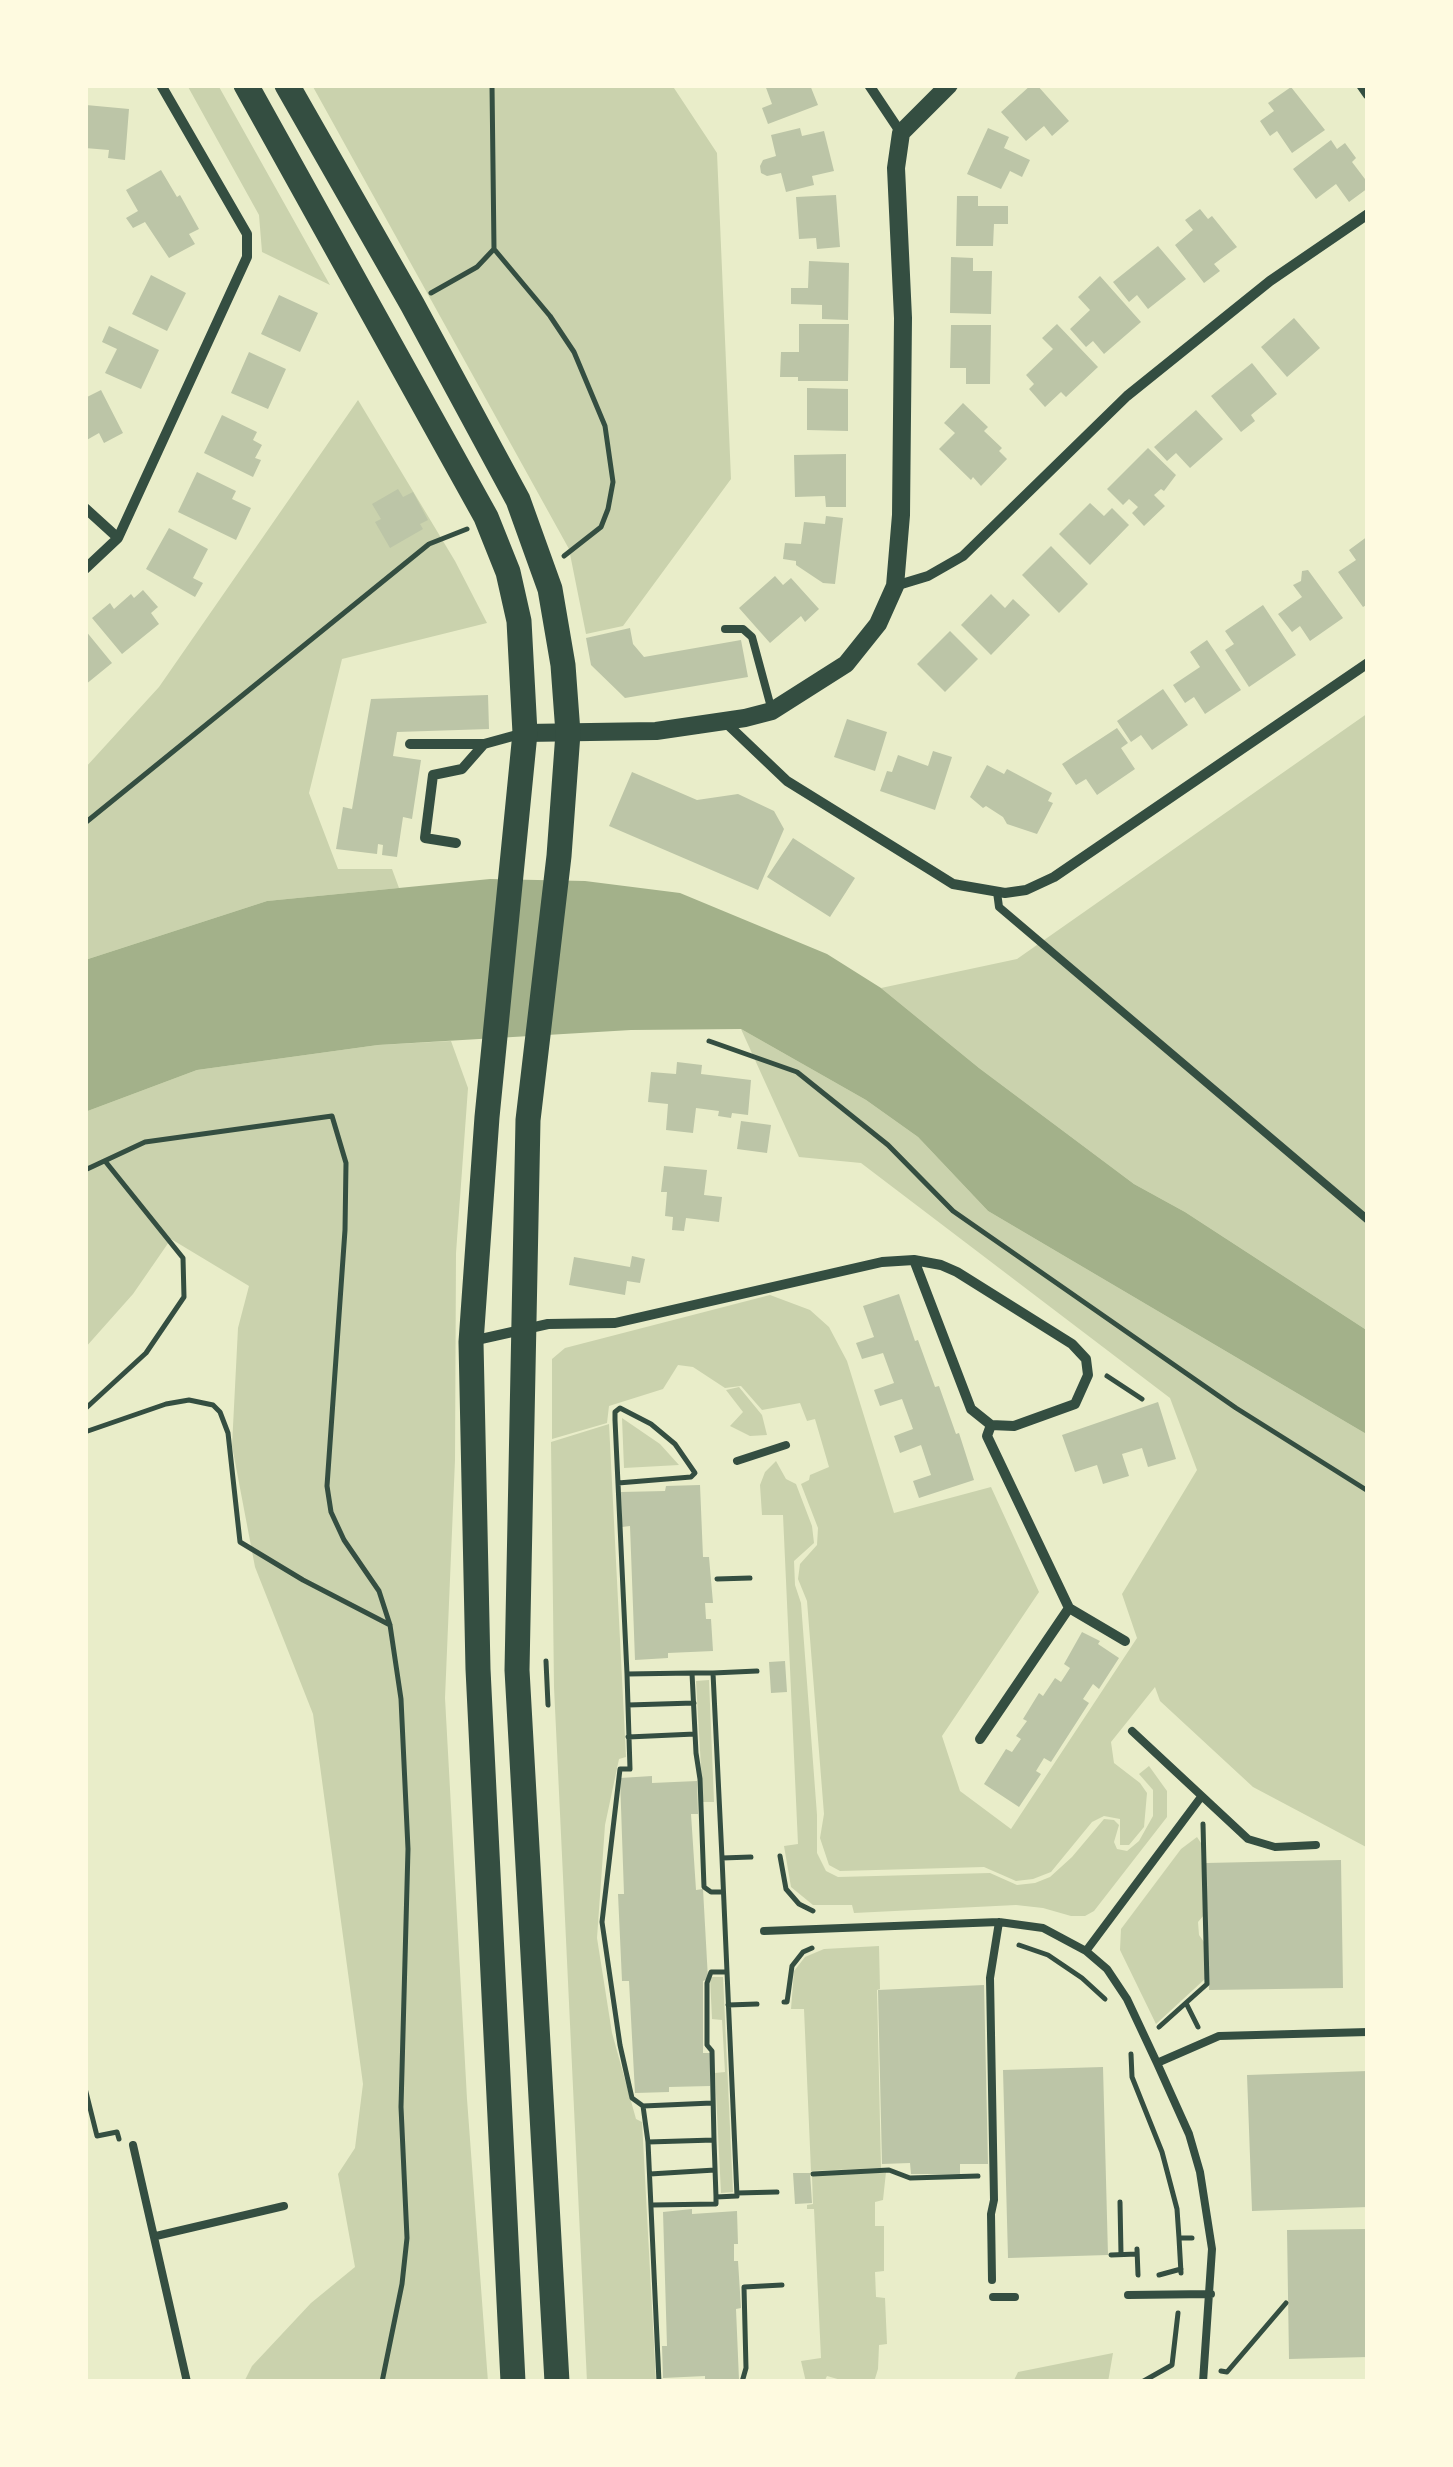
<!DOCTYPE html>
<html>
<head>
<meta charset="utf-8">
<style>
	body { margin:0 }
	#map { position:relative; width:1453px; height:2467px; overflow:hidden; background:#e9edc9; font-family:"Roboto Condensed",sans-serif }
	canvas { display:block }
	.frame { position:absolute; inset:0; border:88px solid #fefae0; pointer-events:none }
</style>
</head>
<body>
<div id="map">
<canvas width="1453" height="2467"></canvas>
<div class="frame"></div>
</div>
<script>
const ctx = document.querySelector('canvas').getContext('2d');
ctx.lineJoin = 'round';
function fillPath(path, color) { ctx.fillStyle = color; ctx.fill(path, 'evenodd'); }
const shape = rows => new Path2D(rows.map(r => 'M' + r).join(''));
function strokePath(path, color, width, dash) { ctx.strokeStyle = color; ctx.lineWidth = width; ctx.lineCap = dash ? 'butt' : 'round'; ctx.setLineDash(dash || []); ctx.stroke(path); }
fillPath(shape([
	[187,85,218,85,330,285,262,252,259,215],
	[312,85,672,85,717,153,731,479,623,626,586,634,569,549],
	[358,400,455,561,487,623,342,659,309,793,338,869,392,869,399,888,267,901,85,960,85,768,159,687],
	[1368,713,1368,1331,1185,1212,1134,1184,979,1068,881,988,1017,959],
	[741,1029,866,1100,918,1137,988,1211,1368,1435,1368,1848,1253,1787,1160,1701,1155,1687,1111,1742,1114,1763,1140,1783,1147,1793,1144,1827,1129,1845,1120,1845,1120,1819,1104,1816,1092,1822,1051,1872,1033,1879,1016,1881,984,1867,840,1871,829,1865,820,1838,824,1814,807,1601,798,1579,800,1564,817,1545,818,1528,801,1484,809,1480,810,1475,829,1467,815,1419,807,1421,800,1403,762,1410,741,1386,725,1388,693,1367,678,1365,663,1389,609,1406,607,1423,552,1439,552,1359,565,1348,770,1295,810,1310,829,1327,847,1361,894,1513,991,1487,1039,1592,942,1736,960,1791,1011,1829,1137,1638,1122,1594,1197,1470,1170,1398,861,1163,799,1157],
	[451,1041,468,1088,456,1253,455,1460,445,1698,467,2099,488,2382,244,2382,252,2366,311,2303,355,2267,338,2174,355,2148,363,2084,313,1714,255,1567,232,1446,238,1328,249,1286,171,1239,133,1294,85,1348,85,1112,197,1070,378,1045],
	[739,1387,762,1415,767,1435,750,1436,730,1426,743,1412,726,1390],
	[622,1418,660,1444,679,1465,624,1468],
	[609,1424,626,1757,619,1759,605,1825,597,1938,612,2033,636,2119,642,2122,656,2382,587,2382,554,1687,551,1442],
	[776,1461,786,1479,796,1484,812,1526,814,1543,794,1561,795,1585,801,1603,817,1815,817,1853,826,1871,838,1877,990,1873,1017,1885,1035,1883,1050,1877,1072,1857,1104,1819,1114,1820,1119,1825,1114,1842,1117,1849,1127,1851,1139,1841,1153,1816,1153,1790,1139,1774,1149,1766,1167,1791,1167,1817,1094,1911,1085,1916,1071,1916,1043,1908,1016,1905,854,1913,852,1905,813,1905,791,1887,784,1846,798,1844,783,1515,762,1515,760,1485,765,1472],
	[709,1680,714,1802,703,1802,696,1681],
	[1197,1837,1201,1843,1204,1915,1198,1922,1199,1935,1204,1942,1206,1978,1156,2024,1120,1950,1121,1929,1181,1849],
	[879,1946,880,1989,877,1990,881,2168,811,2171,804,2009,791,2009,794,1971,805,1957,824,1949],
	[710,1977,723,1977,733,2192,721,2193,715,2073,725,2072,722,2020,712,2019],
	[886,2172,883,2200,875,2202,875,2226,884,2226,884,2271,875,2272,876,2297,885,2298,887,2344,879,2345,878,2369,874,2382,848,2382,827,2376,824,2382,806,2382,801,2361,821,2358,814,2209,807,2209,807,2205,813,2204,812,2176],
	[1113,2353,1108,2382,1013,2382,1018,2372]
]), '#cad2ad');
fillPath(shape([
	[490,879,585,881,680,893,827,954,881,988,979,1068,1134,1184,1185,1212,1368,1331,1368,1435,988,1211,918,1137,866,1100,741,1029,631,1030,378,1045,197,1070,85,1112,85,960,267,901]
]), '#a3b18a');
fillPath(shape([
	[765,85,810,85,818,105,768,124,762,108,772,104],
	[1031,85,1037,85,1069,121,1052,136,1044,126,1026,141,1001,112],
	[1291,87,1325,130,1292,153,1277,131,1270,136,1260,121,1274,111,1268,103],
	[86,105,129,109,125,160,108,158,109,150,85,148],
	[800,128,802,136,824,131,834,171,812,176,814,185,786,192,781,173,767,176,761,173,760,166,763,160,776,156,771,135],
	[988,128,1009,137,1004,148,1030,160,1022,177,1010,171,1001,189,967,174],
	[1331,140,1337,149,1345,143,1356,158,1352,162,1368,183,1368,188,1349,202,1336,184,1316,199,1293,169],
	[161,170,177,197,180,195,199,229,189,234,195,244,169,258,145,222,133,228,126,218,138,211,126,190],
	[836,195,840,247,817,249,816,238,799,239,796,197],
	[957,196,978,196,978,206,1008,206,1008,224,994,224,993,246,956,246],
	[1200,209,1208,219,1212,216,1237,247,1214,264,1220,271,1204,283,1175,245,1193,230,1185,220],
	[1158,246,1186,279,1148,309,1137,295,1129,302,1113,282],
	[951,257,973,258,973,271,992,271,991,314,950,313],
	[809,261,849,263,848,320,822,319,822,305,791,304,791,288,808,288],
	[151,275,186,293,167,331,132,314],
	[1100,276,1141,322,1104,354,1093,341,1086,347,1070,329,1090,310,1078,297],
	[279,295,318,313,300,352,261,334],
	[1294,318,1320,348,1287,377,1261,347],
	[799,324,849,324,848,381,798,381,798,377,780,377,781,352,799,352],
	[1057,324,1098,367,1066,397,1061,392,1045,407,1029,389,1034,384,1026,375,1053,349,1042,338],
	[951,325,991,325,990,384,966,384,966,368,950,368],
	[109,326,159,350,141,389,105,373,117,349,102,342],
	[249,352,286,369,268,409,231,393],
	[1252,363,1277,394,1251,415,1255,421,1241,432,1211,396],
	[807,388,848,389,848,431,807,430],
	[101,390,123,433,104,443,99,433,85,441,85,398],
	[963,403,988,427,984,431,1002,448,999,451,1007,459,981,486,973,477,971,480,939,449,955,433,944,423],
	[1196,410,1223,439,1190,468,1176,453,1167,461,1154,447],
	[222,415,257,432,253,440,262,445,255,458,261,460,253,477,204,453],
	[1148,448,1176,475,1164,491,1161,489,1154,495,1165,506,1144,526,1132,513,1138,507,1129,499,1123,505,1107,489],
	[846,454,846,507,826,507,825,496,795,497,794,455],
	[197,472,236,491,232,499,251,508,236,540,178,512],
	[398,489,403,497,413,492,428,520,420,524,423,529,390,548,375,522,381,519,372,504],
	[1090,503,1104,516,1112,508,1129,525,1090,565,1059,534],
	[826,516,843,518,835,584,823,583,796,565,796,561,783,559,785,543,801,544,804,522,825,524],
	[169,528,208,549,193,578,203,583,195,597,146,569],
	[1368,536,1368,604,1363,607,1338,572,1356,560,1349,550],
	[1051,546,1088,584,1059,613,1022,575],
	[1308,570,1343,618,1310,641,1300,626,1292,632,1278,614,1302,597,1293,585,1301,581,1302,571],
	[775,576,783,585,791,578,819,609,805,622,801,616,770,643,739,608],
	[143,590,158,607,151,613,159,624,122,654,92,618,110,603,114,609,131,594,134,598],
	[991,594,1005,608,1013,599,1030,615,991,655,961,625],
	[1263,605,1296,655,1249,687,1225,650,1234,644,1225,631],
	[630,628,633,644,644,657,741,640,748,677,625,698,591,665,586,638],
	[85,630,112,663,85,685],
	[950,631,978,659,945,692,917,664],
	[1207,640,1241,690,1205,714,1194,697,1185,703,1173,685,1200,667,1190,652],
	[1163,689,1188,725,1152,750,1141,735,1131,742,1117,721],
	[488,695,489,729,397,732,393,756,421,760,412,819,403,817,397,857,382,855,383,845,378,844,377,854,336,849,343,807,352,809,371,699],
	[847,719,887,732,875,771,834,757],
	[1117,728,1128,743,1121,748,1135,769,1097,795,1086,779,1076,785,1062,764],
	[933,751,952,757,935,810,880,791,887,771,892,772,898,755,928,766],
	[987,765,1004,774,1007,769,1052,793,1048,801,1053,803,1037,834,1007,824,1003,817,986,806,983,808,970,797],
	[632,772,697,800,738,794,774,811,784,829,758,890,609,826],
	[793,838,855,878,830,917,767,877],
	[677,1062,702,1065,701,1074,751,1080,748,1115,732,1113,731,1118,718,1116,719,1111,696,1108,693,1133,666,1130,668,1104,648,1102,651,1072,676,1074],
	[741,1121,771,1125,767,1153,737,1149],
	[664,1166,707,1170,704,1195,722,1197,719,1222,686,1218,684,1231,672,1230,673,1217,665,1216,667,1192,661,1192],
	[632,1256,645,1259,640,1283,627,1281,625,1295,569,1285,574,1257,630,1267],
	[899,1294,915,1341,918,1340,935,1387,939,1386,956,1434,959,1433,974,1480,919,1498,913,1481,931,1475,921,1445,900,1453,894,1436,913,1429,902,1399,880,1406,874,1390,894,1383,883,1353,862,1359,856,1343,874,1337,863,1306],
	[1158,1402,1176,1459,1148,1467,1142,1448,1122,1454,1129,1476,1103,1484,1097,1465,1075,1472,1062,1435],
	[700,1485,703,1557,709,1557,713,1603,705,1603,706,1619,711,1619,713,1651,668,1653,668,1658,635,1660,630,1526,622,1527,621,1492,665,1491,666,1486],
	[1082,1632,1100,1641,1098,1644,1119,1658,1099,1689,1093,1684,1083,1699,1089,1703,1051,1762,1044,1758,1036,1771,1041,1774,1019,1807,984,1784,1006,1749,1012,1752,1021,1739,1016,1736,1027,1721,1023,1719,1039,1693,1043,1696,1055,1678,1061,1682,1070,1668,1064,1664],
	[785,1661,787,1692,771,1693,769,1662],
	[652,1776,652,1783,697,1781,698,1814,691,1814,696,1890,703,1889,708,1979,703,1981,703,2053,710,2053,710,2086,669,2087,669,2092,635,2093,629,1981,622,1981,618,1894,624,1894,620,1778],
	[1341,1860,1343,1988,1209,1990,1206,1863],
	[984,1985,988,2164,960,2164,960,2174,911,2174,910,2163,882,2164,878,1990],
	[1103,2067,1108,2255,1008,2258,1003,2070],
	[1368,2071,1368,2207,1252,2211,1247,2075],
	[793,2173,810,2173,812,2203,795,2204],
	[692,2209,692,2214,737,2211,738,2244,734,2244,734,2261,738,2261,741,2308,736,2309,739,2380,705,2380,705,2376,663,2378,662,2346,667,2346,663,2212],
	[1368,2229,1368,2357,1289,2359,1287,2230]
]), '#bcc5a7');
strokePath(shape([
	[494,249,550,316,574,352,605,426,613,482,608,509,601,527,564,556],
	[431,293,477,267,494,249,492,85],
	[85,823,429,544,467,529],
	[709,1041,797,1072,888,1145,953,1211,1236,1408,1368,1491],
	[85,1170,145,1142,332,1116,346,1163,345,1230,327,1486,331,1512,344,1540,379,1591,390,1625,401,1699,408,1849,401,2107,407,2238,402,2284,382,2382],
	[1107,1376,1142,1399],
	[85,1409,146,1353,184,1297,183,1258,105,1161],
	[85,1432,166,1404,189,1400,213,1405,220,1412,228,1433,240,1542,303,1580,390,1625],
	[618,1483,691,1477,695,1473,675,1444,651,1424,620,1408,615,1412,615,1420,627,1674,630,1769,620,1769,602,1922,620,2045,632,2098,643,2106,648,2142,659,2382],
	[717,1579,750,1578],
	[546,1661,548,1705],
	[713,1673,692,1673,696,1753,700,1779,704,1887,711,1892,723,1892],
	[627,1674,692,1673],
	[628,1705,694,1703],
	[628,1737,695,1734],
	[780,1856,786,1889,799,1904,813,1911],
	[722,1858,713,1673,757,1671],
	[1019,1945,1048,1955,1082,1978,1105,1999],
	[727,1972,722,1858,751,1857],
	[784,2002,787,2002,792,1966,803,1952,812,1948],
	[1186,2003,1198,2027],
	[728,2005,757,2004],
	[1159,2027,1207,1984,1203,1824],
	[1131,2054,1132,2077,1162,2152,1177,2209,1179,2238],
	[85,2088,97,2136,117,2132,119,2139],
	[643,2106,712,2103],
	[648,2142,714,2140,716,2197,737,2196,727,1972,711,1972,707,1983,707,2045,712,2051,714,2140],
	[650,2174,715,2170],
	[813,2174,889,2170,910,2178,978,2176],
	[737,2193,777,2192],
	[1120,2202,1121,2254],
	[652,2205,716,2204,716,2197],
	[1137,2249,1138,2275],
	[1111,2255,1137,2254],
	[1181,2273,1179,2238,1192,2238],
	[1159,2275,1181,2269],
	[1221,2371,1227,2372,1286,2303],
	[742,2382,746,2368,744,2287,782,2285],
	[1142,2382,1172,2365,1178,2313]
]), '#344e41', 5);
strokePath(shape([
	[725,629,743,629,752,637,772,711],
	[997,892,999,907,1368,1220],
	[737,1461,786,1445],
	[1132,1731,1248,1839,1275,1847,1316,1845],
	[764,1931,999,1922,1043,1928,1086,1951,1107,1969,1127,1999,1157,2063,1189,2134,1200,2172,1212,2249,1203,2382],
	[1086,1951,1201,1797],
	[1157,2063,1219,2036,1368,2032],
	[133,2145,187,2382],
	[156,2236,284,2206],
	[992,2280,991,2214,994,2200,990,1978,999,1922],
	[1128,2295,1211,2294],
	[993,2297,1015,2297]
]), '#344e41', 8);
strokePath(shape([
	[869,85,901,133],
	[1361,85,1368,95],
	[85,508,118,538],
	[85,569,118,538,247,257,247,234,161,85],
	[895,586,928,576,963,556,1127,396,1270,281,1368,214],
	[725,722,787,781,929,869,953,884,1005,893,1026,890,1054,877,1368,663],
	[410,744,484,744,524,733],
	[456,843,425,838,433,775,462,769,484,744],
	[914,1260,941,1265,957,1272,1072,1344,1086,1359,1088,1375,1075,1404,1014,1426,991,1425],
	[472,1341,548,1324,615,1323,882,1262,914,1260,971,1409,991,1425,987,1436,1069,1608,980,1739],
	[1069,1608,1125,1641]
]), '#344e41', 10);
strokePath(shape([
	[525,733,656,731,745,718,772,711,846,664,878,624,895,586,901,515,903,318,896,168,901,133,949,85]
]), '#344e41', 18);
strokePath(shape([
	[246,85,486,517,508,572,519,621,525,733,487,1117,471,1342,478,1669,513,2382],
	[287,85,412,304,518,500,550,589,563,665,568,733,559,856,528,1120,517,1670,557,2382]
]), '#344e41', 25);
</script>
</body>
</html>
